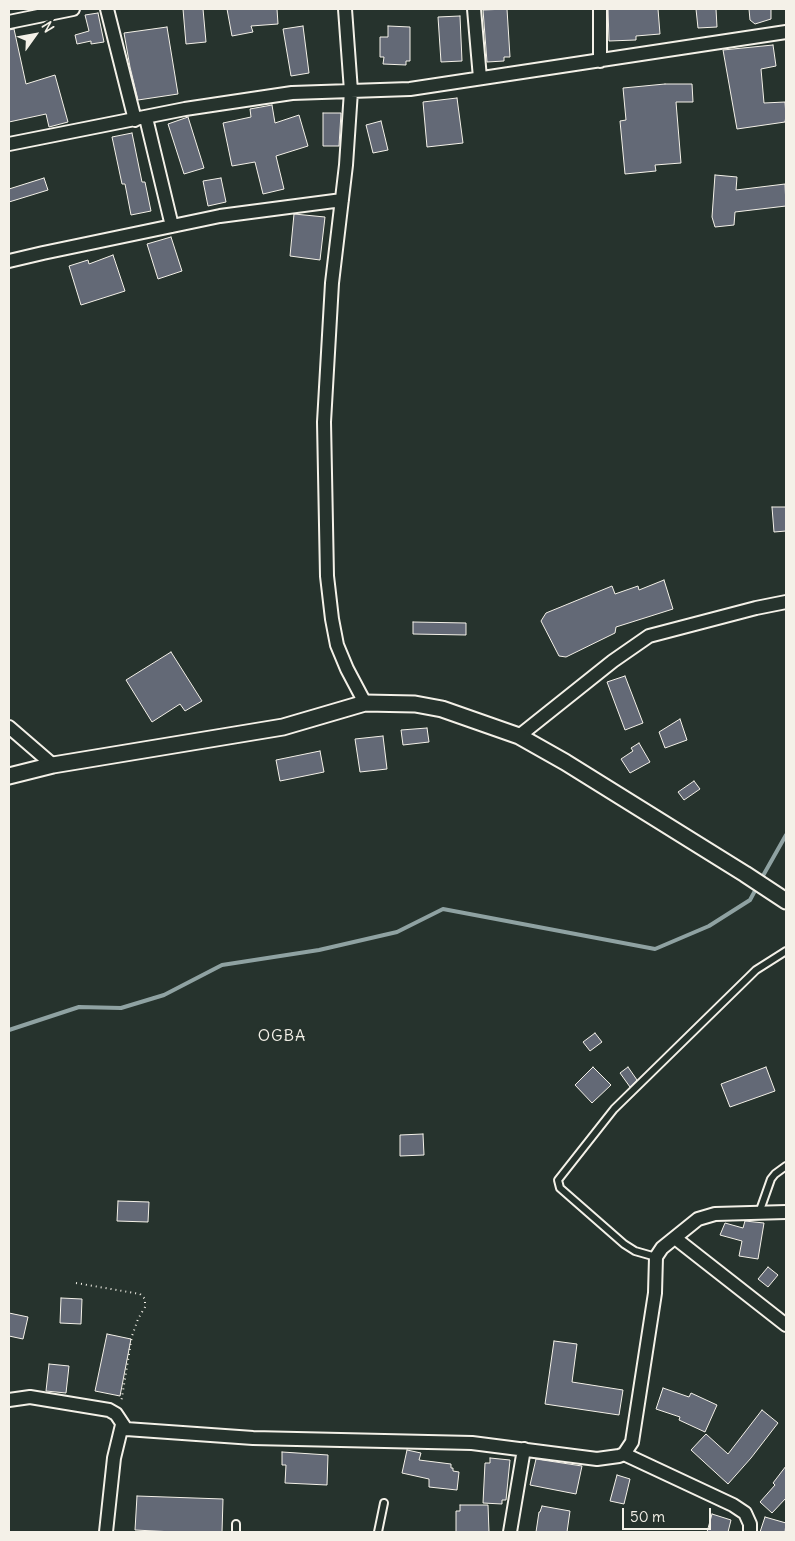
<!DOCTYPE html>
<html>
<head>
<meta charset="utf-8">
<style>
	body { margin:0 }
	#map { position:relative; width:795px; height:1541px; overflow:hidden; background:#26332d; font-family:Delius,sans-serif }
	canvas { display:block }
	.frame { position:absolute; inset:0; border:10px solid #f4f1e8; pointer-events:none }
	.north { position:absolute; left:10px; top:10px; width:50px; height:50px; -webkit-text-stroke:4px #26332d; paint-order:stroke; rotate:58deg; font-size:14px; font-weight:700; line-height:20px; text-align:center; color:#f4f1e8 }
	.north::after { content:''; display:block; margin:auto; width:18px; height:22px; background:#f4f1e8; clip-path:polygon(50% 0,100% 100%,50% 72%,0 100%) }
	.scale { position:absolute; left:622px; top:1508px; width:89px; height:22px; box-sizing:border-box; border:2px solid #f4f1e8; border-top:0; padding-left:6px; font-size:15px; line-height:18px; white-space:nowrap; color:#f4f1e8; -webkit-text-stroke:4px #26332d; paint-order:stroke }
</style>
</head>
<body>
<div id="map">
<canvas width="795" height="1541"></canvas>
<div class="frame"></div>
<div class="north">N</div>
<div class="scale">50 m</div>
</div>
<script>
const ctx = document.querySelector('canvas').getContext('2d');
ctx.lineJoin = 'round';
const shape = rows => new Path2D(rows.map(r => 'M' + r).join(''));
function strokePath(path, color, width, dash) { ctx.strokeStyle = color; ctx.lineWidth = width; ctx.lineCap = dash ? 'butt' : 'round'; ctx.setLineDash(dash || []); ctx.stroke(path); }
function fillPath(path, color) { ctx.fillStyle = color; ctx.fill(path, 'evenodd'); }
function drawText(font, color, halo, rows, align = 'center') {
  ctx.font = font + ' Delius,sans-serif'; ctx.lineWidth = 5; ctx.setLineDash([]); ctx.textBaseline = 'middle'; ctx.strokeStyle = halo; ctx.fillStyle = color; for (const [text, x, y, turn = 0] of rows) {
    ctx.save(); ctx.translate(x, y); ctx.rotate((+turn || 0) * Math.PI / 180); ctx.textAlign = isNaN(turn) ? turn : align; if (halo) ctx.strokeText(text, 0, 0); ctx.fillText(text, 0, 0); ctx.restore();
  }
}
strokePath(shape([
	[760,881,786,835],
	[9,1030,79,1007,121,1008,164,995,222,965,319,950,397,932,443,909,655,949,709,926,750,900,757,887]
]), '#8fa2a2', 4);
const building = shape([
	[183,9,203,9,206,42,186,44,183,9],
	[227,9,277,9,278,24,251,26,253,32,232,36,227,9],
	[507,9,510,57,504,57,504,61,487,62,483,10,507,9],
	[608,9,658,9,660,34,636,36,636,40,609,41,608,9],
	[696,9,716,9,717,27,698,28,696,9],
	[749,9,771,9,771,19,755,24,750,20,749,9],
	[98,13,104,42,91,44,91,41,77,44,75,35,89,31,85,15,98,13],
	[460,16,462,61,441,62,438,17,460,16],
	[303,26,309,73,291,76,283,29,303,26],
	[388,26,410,27,410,61,406,61,406,65,383,64,384,57,380,57,380,37,388,37,388,26],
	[167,27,178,94,138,100,130,67,124,33,167,27],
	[14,29,26,84,55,75,68,122,49,127,46,114,9,122,9,30,14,29],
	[773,45,776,66,761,69,764,103,785,102,786,116,785,122,737,129,723,50,773,45],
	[665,84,692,84,693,102,676,102,681,163,655,165,656,171,625,174,620,121,626,120,623,88,665,84],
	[457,98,463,143,427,147,423,102,457,98],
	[272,105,275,123,299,115,308,146,276,156,284,189,263,194,255,162,232,166,223,123,251,117,250,109,272,105],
	[323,113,341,113,339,146,323,146,323,113],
	[188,117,204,168,184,174,168,124,188,117],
	[381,121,388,150,373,153,366,125,381,121],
	[132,133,142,182,145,182,151,211,131,215,125,184,122,184,112,137,132,133],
	[715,175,737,177,736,190,785,184,786,206,735,212,734,225,715,227,712,217,715,175],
	[44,178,48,190,9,202,9,189,44,178],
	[221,178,226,202,208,206,203,181,221,178],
	[294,214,325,217,320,260,290,256,294,214],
	[171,237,182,271,158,279,147,244,171,237],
	[113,255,125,291,81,305,69,266,88,260,89,264,113,255],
	[772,507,786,507,786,531,774,532,772,507],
	[664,580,673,609,616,627,615,633,566,657,559,656,541,621,546,613,612,586,615,594,638,586,639,590,664,580],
	[413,622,466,623,466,635,413,634,413,622],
	[171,652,202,701,185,711,180,704,152,722,126,680,171,652],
	[625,676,643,723,625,730,607,682,625,676],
	[680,719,687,740,665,748,659,732,680,719],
	[427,728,429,742,403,745,401,730,427,728],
	[383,736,387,769,360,772,355,739,383,736],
	[639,743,650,762,630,773,621,759,633,751,631,748,639,743],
	[320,751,324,772,280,781,276,760,320,751],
	[694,781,700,789,684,800,678,792,694,781],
	[595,1033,602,1042,590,1051,583,1042,595,1033],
	[593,1067,611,1085,592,1103,575,1085,593,1067],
	[628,1067,637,1080,630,1087,620,1073,628,1067],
	[766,1067,775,1091,730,1107,721,1084,766,1067],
	[423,1134,424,1155,400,1156,400,1135,423,1134],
	[118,1201,149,1202,148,1222,117,1221,118,1201],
	[745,1221,764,1223,758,1259,739,1256,742,1241,720,1235,725,1223,743,1228,745,1221],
	[768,1267,778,1275,768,1287,758,1279,768,1267],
	[61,1298,82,1299,81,1324,60,1323,61,1298],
	[9,1313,28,1317,23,1339,9,1336,9,1313],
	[107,1334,131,1339,120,1396,95,1391,107,1334],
	[554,1341,577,1344,572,1382,623,1390,619,1415,545,1404,554,1341],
	[49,1364,69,1366,66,1393,46,1391,49,1364],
	[663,1388,689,1397,691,1393,717,1405,705,1432,679,1420,680,1417,656,1409,663,1388],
	[762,1410,778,1423,751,1458,728,1484,691,1450,706,1434,728,1454,762,1410],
	[407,1450,421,1453,419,1460,451,1464,451,1468,453,1468,453,1471,459,1472,457,1490,429,1487,429,1479,402,1473,407,1450],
	[282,1452,328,1455,327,1485,285,1483,286,1465,282,1465,282,1452],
	[490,1458,510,1460,506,1500,502,1500,502,1504,483,1503,485,1463,490,1463,490,1458],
	[536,1459,582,1466,576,1494,530,1485,536,1459],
	[786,1466,786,1498,772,1513,760,1502,775,1485,773,1483,786,1466],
	[617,1475,630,1479,624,1504,610,1501,617,1475],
	[137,1496,223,1499,222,1532,174,1532,135,1530,137,1496],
	[460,1505,488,1505,489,1532,456,1532,456,1511,460,1511,460,1505],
	[542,1506,570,1511,567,1532,536,1532,539,1512,540,1512,542,1506],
	[712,1514,731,1520,728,1532,707,1532,712,1514],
	[765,1517,786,1523,785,1532,760,1532,765,1517]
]);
fillPath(building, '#636976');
strokePath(building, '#f4f1e8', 1);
const service = shape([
	[759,1213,771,1179,775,1174,786,1166],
	[656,1257,635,1251,624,1244,560,1188,558,1180,614,1109,756,970,786,951],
	[236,1532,236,1524],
	[378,1532,384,1503]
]);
const minor = shape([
	[107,9,135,120],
	[345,9,351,91,346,165,332,283,324,422,327,576,332,619,337,645,347,669,365,703],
	[474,9,480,78],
	[600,9,600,61],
	[9,22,73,9],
	[146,118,172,226],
	[9,144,185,109,292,93,410,89,786,32],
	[9,261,43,253,220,216,342,200],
	[9,727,53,765],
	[519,736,613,661,649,636,756,608,786,602],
	[675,1238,786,1325],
	[9,1400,30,1397,109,1410,116,1414,126,1429,253,1438,472,1443,597,1459,619,1456,624,1454,632,1442,655,1293,656,1257,662,1248,698,1219,715,1214,786,1212],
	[624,1454,733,1505,745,1513,750,1524,750,1532],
	[106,1532,114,1458,122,1425],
	[510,1532,524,1449]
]);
const tertiary = shape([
	[9,776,53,765,283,727,365,703,415,704,442,709,519,736,565,762,745,874,786,901]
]);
strokePath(service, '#f4f1e8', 10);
strokePath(minor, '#f4f1e8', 16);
strokePath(tertiary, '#f4f1e8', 19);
strokePath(shape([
	[76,1283,140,1294,145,1299,145,1307,138,1319,132,1336,121,1403]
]), '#f4f1e8', 2, [1, 4]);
strokePath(service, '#26332d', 6);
strokePath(minor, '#26332d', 12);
strokePath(tertiary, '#26332d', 15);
ctx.letterSpacing = '1px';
drawText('16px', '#f4f1e8', '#26332d', [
	["OGBA",282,1036]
]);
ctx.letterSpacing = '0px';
</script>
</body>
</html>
